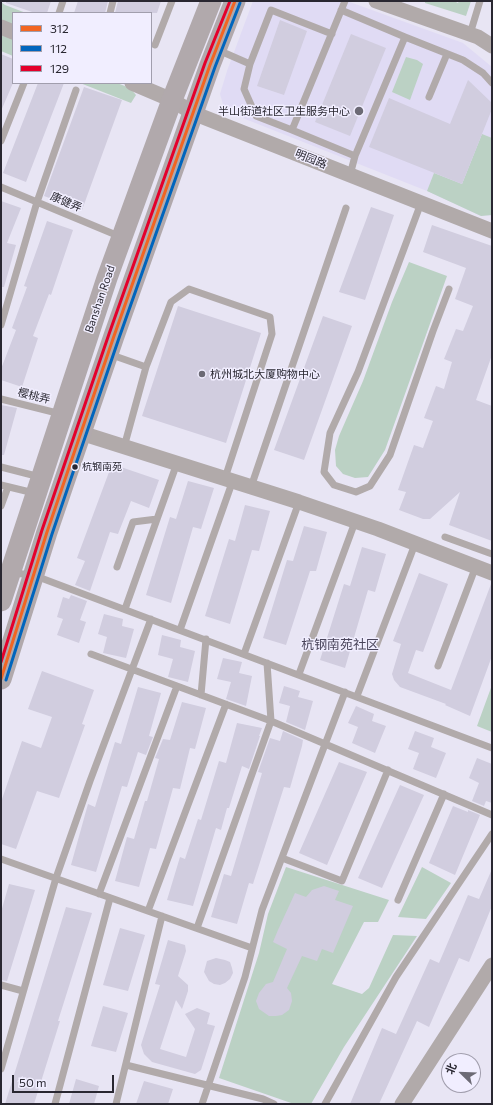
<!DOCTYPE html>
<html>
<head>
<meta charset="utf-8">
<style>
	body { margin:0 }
	#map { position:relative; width:493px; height:1105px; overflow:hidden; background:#e8e5f4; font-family:Commissioner,"Noto Sans SC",sans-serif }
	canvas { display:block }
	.frame { position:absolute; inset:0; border:2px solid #292731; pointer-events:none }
	.legend { position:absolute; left:12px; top:12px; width:140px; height:72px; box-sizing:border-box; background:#f1eeff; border:1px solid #a19ead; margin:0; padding:5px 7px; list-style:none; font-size:12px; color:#292731 }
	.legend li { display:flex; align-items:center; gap:8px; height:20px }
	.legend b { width:20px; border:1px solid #a19ead }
	.north { position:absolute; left:441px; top:1053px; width:40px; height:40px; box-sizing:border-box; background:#f1eeff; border:1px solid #a19ead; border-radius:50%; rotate:293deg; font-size:11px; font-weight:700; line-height:16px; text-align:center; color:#292731 }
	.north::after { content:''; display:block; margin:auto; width:14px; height:18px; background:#6c6a75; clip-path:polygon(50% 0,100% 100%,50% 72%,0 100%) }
	.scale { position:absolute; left:12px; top:1075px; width:102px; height:18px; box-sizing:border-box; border:2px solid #292731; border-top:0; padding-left:5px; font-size:12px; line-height:14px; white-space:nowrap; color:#292731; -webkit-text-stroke:3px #f1eeff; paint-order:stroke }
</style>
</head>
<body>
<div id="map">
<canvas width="493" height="1105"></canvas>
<div class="frame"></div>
<ul class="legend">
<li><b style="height:5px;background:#f26522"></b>312</li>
<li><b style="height:5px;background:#0065bd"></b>112</li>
<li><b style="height:5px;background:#e4002b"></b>129</li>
</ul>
<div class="north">北</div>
<div class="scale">50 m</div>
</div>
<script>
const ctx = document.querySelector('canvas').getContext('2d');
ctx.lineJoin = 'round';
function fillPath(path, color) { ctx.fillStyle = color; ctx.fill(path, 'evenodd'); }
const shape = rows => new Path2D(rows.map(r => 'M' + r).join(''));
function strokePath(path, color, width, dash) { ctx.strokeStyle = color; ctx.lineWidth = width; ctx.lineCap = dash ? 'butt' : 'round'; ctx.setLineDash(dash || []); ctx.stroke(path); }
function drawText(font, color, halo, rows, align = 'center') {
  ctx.font = font + ' Commissioner,"Noto Sans SC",sans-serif'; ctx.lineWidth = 3; ctx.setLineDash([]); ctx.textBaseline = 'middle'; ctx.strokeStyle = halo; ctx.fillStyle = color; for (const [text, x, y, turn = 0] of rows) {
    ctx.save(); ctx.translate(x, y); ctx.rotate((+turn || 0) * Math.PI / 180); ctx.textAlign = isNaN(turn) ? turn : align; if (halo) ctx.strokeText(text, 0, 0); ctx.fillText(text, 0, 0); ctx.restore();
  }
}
fillPath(shape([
	[253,1,347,1,463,43,492,67,492,215,481,216,427,191,230,113,224,108,220,94,227,71]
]), '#e0dbf4');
fillPath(shape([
	[425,1,454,1,458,3,459,1,471,1,466,16,425,3],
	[1,2,5,5,26,13,13,13,13,26,1,21],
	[1,34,13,39,13,56,1,51],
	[406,57,417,60,423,64,410,100,392,92],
	[80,83,117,83,130,88,136,95,131,103],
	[482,134,492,138,492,215,481,216,427,191,434,173,462,184],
	[409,262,447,276,385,450,368,477,355,478,343,474,336,466,335,450,339,436,363,381,392,302],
	[492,685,492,732,477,726],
	[286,867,389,900,378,922,364,922,332,984,362,994,369,988,393,935,417,936,344,1047,311,1104,294,1104,219,1078,259,953,268,914],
	[422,867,451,883,426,919,398,917]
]), '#bbd1c4');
fillPath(shape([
	[6,1,51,1,47,13,35,13,6,3],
	[78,1,108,1,105,13,74,13],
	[118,1,161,1,157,13,115,13],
	[280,20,307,31,284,95,257,86],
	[351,34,386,48,350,136,315,122],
	[1,54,13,59,13,83,1,111],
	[468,80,492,103,492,109,462,184,369,147,389,98,450,124],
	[38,83,64,83,26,182,3,173],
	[84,87,122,100,82,210,44,196],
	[1,201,21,208,7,243,16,245,4,287,1,287],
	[371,207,394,215,365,300,339,292],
	[47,221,73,230,51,295,49,294,33,336,38,338,22,387,1,380,1,369,16,330,12,328,27,287,24,286],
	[432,225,492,246,492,355,476,400,492,406,492,541,449,525,460,492,430,519,423,519,399,510,406,492,398,490,414,445,423,448,433,421,424,418,436,386,444,389,452,362,444,359,456,329,463,331,473,306,455,299,466,268,423,252],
	[178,306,261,333,226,443,142,416],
	[323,316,352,326,304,460,274,450],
	[1,405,17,408,4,455,1,455],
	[112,464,159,480,149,508,131,501,118,534,110,532,90,591,75,585,85,561,77,558],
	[188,481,214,488,201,529,193,527,171,603,146,595,170,517,176,519],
	[245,505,270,511,259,551,252,550,230,624,205,616,229,539,235,541],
	[304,526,327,532,316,571,310,571,286,645,263,638,287,560,293,561],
	[362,547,386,554,375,592,368,590,345,668,320,660,344,584,350,586],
	[419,573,448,584,423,652,416,650,408,673,451,690,491,584,492,584,492,656,470,716,445,705,446,704,400,687,394,680,392,674,401,644,393,641],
	[71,595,87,601,80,620,86,622,79,643,57,635,63,619,57,617,63,597,69,599],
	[104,614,123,619,122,626,134,629,126,658,103,653,107,637,98,634],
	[162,635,181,640,180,647,195,651,188,682,168,677,173,659,158,655],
	[223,658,242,662,239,673,252,676,246,706,226,699,231,682,217,679],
	[42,671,94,690,82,724,85,725,59,798,37,791,16,849,1,844,1,802,22,741,41,748,52,717,28,709],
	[284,686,300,691,298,697,313,701,305,730,286,722,290,706,279,703],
	[138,687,161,693,149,736,153,737,146,755,138,752,127,787,122,786,96,872,71,865,88,804,95,807,115,742,121,744],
	[182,702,206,708,195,749,190,748,180,789,173,788,156,849,150,848,139,887,115,881,127,837,134,839,145,801,147,801,159,759,155,758,163,739,170,740],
	[356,706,374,714,372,721,386,726,375,753,352,743,358,727,348,723],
	[237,723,262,728,259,736,260,736,249,769,242,766,229,808,227,808,221,830,216,828,193,906,167,900,180,857,185,859,198,819,201,820,219,761,226,763],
	[283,731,303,740,302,746,290,788,284,787,253,884,249,883,237,924,211,917,224,874,231,876,262,773,258,772,270,738,280,741],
	[415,731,434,738,431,747,446,753,436,778,413,769,419,753,408,749],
	[477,758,492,764,492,803,486,801,484,806,472,801,479,783,469,778],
	[339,762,367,772,327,865,299,853],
	[400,785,424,795,382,888,358,878],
	[453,806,468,812,468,810,480,815,455,875,429,863],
	[492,869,492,906,469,962,459,958,429,1027,417,1021,379,1104,350,1104,382,1028,396,1034,430,959,439,963,468,895,479,899],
	[9,884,35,890,7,981,1,980,1,912],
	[324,886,339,891,335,900,353,906,333,953,322,949,317,961,302,956,287,988,291,993,292,1001,289,1010,282,1015,276,1016,269,1016,259,1009,256,1001,259,993,266,984,273,982,287,949,273,942,278,930,295,893,306,897,312,890],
	[66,907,92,913,58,1021,60,1021,34,1104,5,1104],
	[120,928,145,935,128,991,103,985],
	[168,940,185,945,186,951,178,976,188,985,188,991,182,1009,176,1000,160,1049,186,1057,195,1029,185,1014,197,1008,210,1013,207,1024,215,1026,201,1070,195,1074,152,1062,144,1054,141,1045,160,985,155,984],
	[216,958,225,960,230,962,232,968,233,973,230,979,225,983,220,985,214,984,209,981,204,972,207,961],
	[103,1006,128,1013,116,1052,91,1046],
	[76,1079,99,1086,94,1104,69,1104],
	[144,1081,173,1089,168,1104,136,1104]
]), '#d1cddf');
strokePath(shape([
	[341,10,405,37,463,60,483,73,492,83],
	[59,13,63,1],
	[110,13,113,1],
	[470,34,480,1],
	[155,45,172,1],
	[218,50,250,64,271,10,332,34],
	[250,64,244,89,256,116,292,130,345,1],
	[429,97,447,54],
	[292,130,355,156,405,37],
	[1,141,24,83],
	[350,175,355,156],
	[1,187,121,237],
	[421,203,358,372,330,433,324,472,334,485,356,492,370,486,390,455,433,331,449,289],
	[1,325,37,202,76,90],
	[109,354,146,367,124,447],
	[146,367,171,302,189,289,270,317,272,334,225,478],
	[1,399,61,414],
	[1,467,40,477],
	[1,485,34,493],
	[251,487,346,208],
	[1,506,8,487],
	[445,537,492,554],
	[117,567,133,522,157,519],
	[13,573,33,575,492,748],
	[125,609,177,463],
	[180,630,233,480],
	[91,654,271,721,492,815],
	[244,654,299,502],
	[438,666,476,566],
	[299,674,355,522],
	[201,695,206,639],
	[357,696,415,544],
	[282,858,342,881,388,770],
	[1,859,252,948],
	[99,894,177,686],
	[398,900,444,794],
	[148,911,226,704],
	[197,928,271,721,267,663],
	[1,985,23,991],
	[126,1065,263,1099,274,1104],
	[1,1069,56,878,90,781,151,619],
	[55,1104,110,898],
	[116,1104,162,916],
	[202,1104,245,977,262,910,345,692],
	[325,1104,396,977,492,834]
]), '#b1aaaa', 7);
strokePath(shape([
	[376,1,478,37,492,46],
	[1,27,13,32],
	[132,83,172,100,193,113,492,231],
	[81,433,299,502,378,529,492,573],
	[402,1104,492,965]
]), '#b1aaaa', 15);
strokePath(shape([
	[1,601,107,278,172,100,211,1],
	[1,679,47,532,114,336,210,65,235,1]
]), '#b1a9ac', 21);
strokePath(shape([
	[1,679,47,532,114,336,210,65,235,1]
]), '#f26522', 3);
strokePath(shape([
	[6,680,52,534,119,338,215,67,240,3]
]), '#0065bd', 3);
strokePath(shape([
	[1,662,42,530,109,334,205,63,230,1]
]), '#e4002b', 3);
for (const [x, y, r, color] of [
	[359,111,5,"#6c6a75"],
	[202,374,4,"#6c6a75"],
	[75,467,3.5,"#292731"]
]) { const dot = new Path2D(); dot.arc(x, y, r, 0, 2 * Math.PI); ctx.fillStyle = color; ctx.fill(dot); strokePath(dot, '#f1eeff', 1.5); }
drawText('10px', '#292731', '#f1eeff', [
	["杭钢南苑",82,467]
], 'left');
drawText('11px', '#292731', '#f1eeff', [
	["半山街道社区卫生服务中心",350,111],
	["杭州城北大厦购物中心",210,374,"left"]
], 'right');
drawText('11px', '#292731', '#f1eeff', [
	["明园路",311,159,22],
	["康健弄",66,202,23],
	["Banshan Road",100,299,-71],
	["樱桃弄",34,396,14]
]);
drawText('13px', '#49445a', '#f1eeff', [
	["杭钢南苑社区",340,645]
]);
</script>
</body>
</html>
